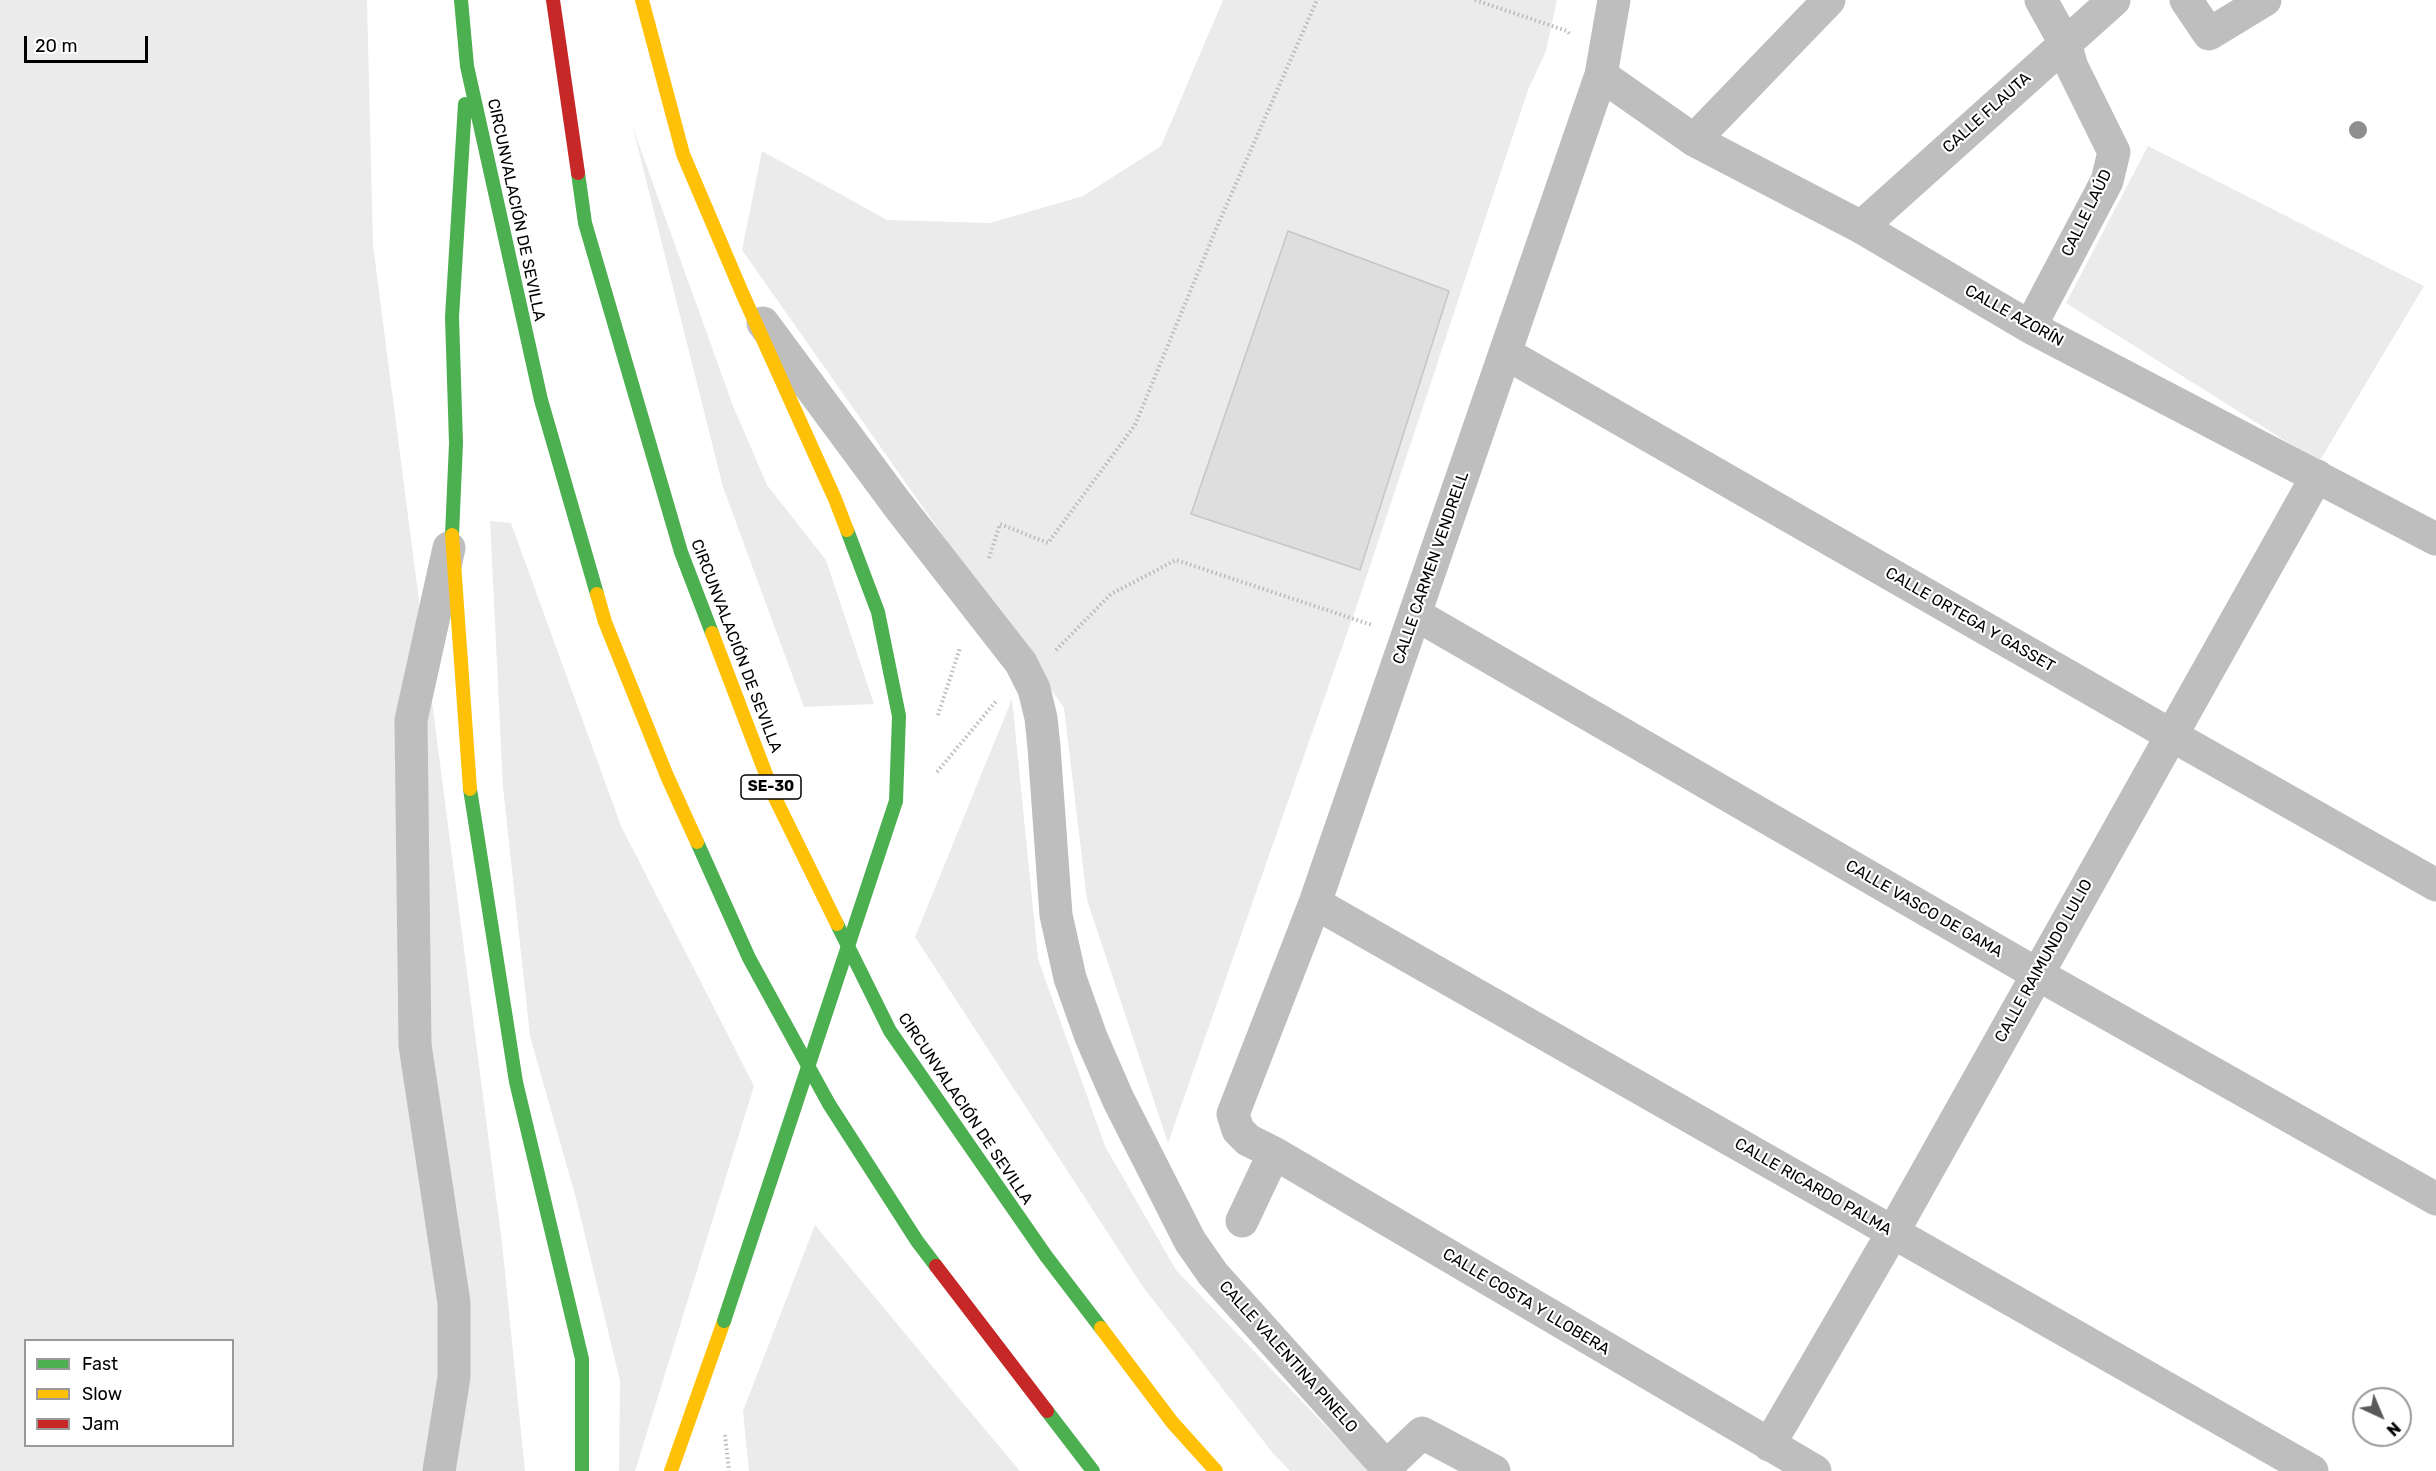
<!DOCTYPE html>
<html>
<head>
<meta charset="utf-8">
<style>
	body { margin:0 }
	#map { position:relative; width:2436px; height:1471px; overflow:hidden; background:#fff; font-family:Rubik,sans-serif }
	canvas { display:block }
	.legend { position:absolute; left:24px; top:1339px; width:210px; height:108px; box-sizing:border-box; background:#fff; border:2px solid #999; margin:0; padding:8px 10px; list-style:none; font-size:18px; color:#000 }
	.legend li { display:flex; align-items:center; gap:12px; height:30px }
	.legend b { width:30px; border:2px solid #999 }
	.north { position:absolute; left:2352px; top:1387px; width:60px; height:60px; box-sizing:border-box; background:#fff; border:2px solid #999; border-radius:50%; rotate:136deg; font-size:16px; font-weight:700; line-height:24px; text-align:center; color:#000 }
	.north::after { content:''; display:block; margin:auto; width:21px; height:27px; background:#595959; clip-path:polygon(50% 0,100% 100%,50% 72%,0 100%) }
	.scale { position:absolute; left:24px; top:36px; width:124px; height:27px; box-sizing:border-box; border:3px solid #000; border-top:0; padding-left:8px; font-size:18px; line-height:21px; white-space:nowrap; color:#000; -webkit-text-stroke:4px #fff; paint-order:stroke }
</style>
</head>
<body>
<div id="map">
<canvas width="2436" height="1471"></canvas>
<ul class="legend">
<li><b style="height:8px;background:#4caf50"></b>Fast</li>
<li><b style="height:8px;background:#ffc107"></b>Slow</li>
<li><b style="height:8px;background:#c62828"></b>Jam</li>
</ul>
<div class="north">N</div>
<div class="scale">20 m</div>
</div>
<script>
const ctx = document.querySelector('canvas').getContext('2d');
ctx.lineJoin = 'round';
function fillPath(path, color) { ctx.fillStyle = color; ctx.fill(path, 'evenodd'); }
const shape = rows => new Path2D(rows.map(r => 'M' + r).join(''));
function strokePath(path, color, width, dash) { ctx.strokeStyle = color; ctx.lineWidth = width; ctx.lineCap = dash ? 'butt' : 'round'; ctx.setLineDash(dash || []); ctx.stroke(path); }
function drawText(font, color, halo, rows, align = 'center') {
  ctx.font = font + ' Rubik,sans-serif'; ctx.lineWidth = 4.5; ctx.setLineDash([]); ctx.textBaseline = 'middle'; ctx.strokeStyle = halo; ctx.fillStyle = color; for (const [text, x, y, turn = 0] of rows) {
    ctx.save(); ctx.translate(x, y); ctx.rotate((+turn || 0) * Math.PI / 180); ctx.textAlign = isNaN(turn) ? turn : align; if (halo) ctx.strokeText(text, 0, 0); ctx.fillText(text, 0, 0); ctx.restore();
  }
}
fillPath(shape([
	[0,0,367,0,373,245,502,1243,525,1471,0,1471],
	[26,1340,232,1340,232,1446,26,1446],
	[1223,0,1557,0,1546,51,1528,90,1358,602,1168,1143,1087,900,1064,708,742,250,762,151,887,220,990,223,1083,196,1161,146],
	[633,128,733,406,767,485,826,560,874,704,804,707,723,487],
	[2148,146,2424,286,2319,462,2066,303],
	[490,521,511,523,621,826,754,1086,635,1471,619,1471,620,1381,577,1202,530,1036,503,787],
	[1012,699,1038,959,1105,1146,1176,1270,1369,1471,1290,1471,1272,1452,1143,1287,915,937],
	[815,1225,956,1395,1020,1471,749,1471,743,1411]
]), '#ebebeb');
const building = shape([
	[1288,231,1449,291,1360,570,1191,514,1288,231]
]);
fillPath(building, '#dedede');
strokePath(building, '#c6c6c6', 1.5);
strokePath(shape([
	[1475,0,1567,31,1570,34],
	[989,558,1000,524,1048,543,1135,425,1216,229,1317,0],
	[1056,650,1111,594,1176,560,1372,625],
	[938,715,960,648],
	[937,772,997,700],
	[725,1435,729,1471]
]), '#b9b9b9', 4, [1.5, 3]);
strokePath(shape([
	[1614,0,1601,75,1315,903,1233,1114,1238,1130,1248,1140,1274,1153,1815,1471],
	[2186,0,2209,34,2265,0],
	[1601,75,1694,140,1861,227,2030,327,2436,539],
	[1694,140,1829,0],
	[1861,227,2114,0],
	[763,323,897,504,1021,663,1034,689,1041,718,1044,747,1056,915,1070,978,1091,1037,1118,1099,1190,1241,1213,1274,1390,1471],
	[2030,327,2107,181,2114,152,2072,67,2065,43,2041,0],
	[1505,353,2171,735,2436,885],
	[1415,614,2037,974,2436,1199],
	[1315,903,2312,1471],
	[1242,1221,1274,1153],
	[1769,1445,1893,1232,2317,476],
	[1386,1467,1422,1433,1494,1471],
	[439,1471,454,1377,454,1303,415,1045,411,720,449,548]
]), '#bebebe', 33);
strokePath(shape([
	[461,0,467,66,541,400,597,594],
	[578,173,585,223,681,552,712,633],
	[847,530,878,612,899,716,896,801],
	[452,535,456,443,452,317,465,104],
	[470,789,516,1082,582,1359,582,1471],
	[697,842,749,958,829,1104,917,1241,936,1266],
	[837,924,890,1031,1046,1256,1101,1328],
	[1047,1411,1093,1471]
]), '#4caf50', 14);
strokePath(shape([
	[642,0,683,154,743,295],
	[743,295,835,499,847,530],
	[452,535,470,789],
	[597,594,605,622,667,776,697,842],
	[712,633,775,798,837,924],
	[1101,1328,1172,1422,1216,1471],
	[671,1471,724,1321]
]), '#ffc107', 14);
strokePath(shape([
	[553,0,578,173],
	[936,1266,1047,1411]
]), '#c62828', 14);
strokePath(shape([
	[724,1321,896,801]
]), '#4caf50', 14);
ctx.fillStyle = '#8e8e8e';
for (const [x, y] of [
	[2358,130]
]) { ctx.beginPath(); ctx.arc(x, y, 9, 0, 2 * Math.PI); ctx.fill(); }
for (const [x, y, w] of [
	[771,787,60]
]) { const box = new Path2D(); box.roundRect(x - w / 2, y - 12, w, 24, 4.5); ctx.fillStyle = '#fff'; ctx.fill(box); strokePath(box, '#000', 1.5); }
drawText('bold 15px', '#000', null, [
	["SE-30",771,787]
]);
drawText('16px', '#000', '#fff', [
	["CALLE FLAUTA",1987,113,-42],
	["CIRCUNVALACIÓN DE SEVILLA",516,210,78],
	["CALLE LAÚD",2087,213,-64],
	["CALLE AZORÍN",2014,316,29],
	["CALLE CARMEN VENDRELL",1431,568,-71],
	["CALLE ORTEGA Y GASSET",1970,620,30],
	["CIRCUNVALACIÓN DE SEVILLA",736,646,69],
	["CALLE VASCO DE GAMA",1924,909,30],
	["CALLE RAIMUNDO LULIO",2044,961,-61],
	["CIRCUNVALACIÓN DE SEVILLA",965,1109,56],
	["CALLE RICARDO PALMA",1813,1187,30],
	["CALLE COSTA Y LLOBERA",1526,1302,31],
	["CALLE VALENTINA PINELO",1288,1357,48]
]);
</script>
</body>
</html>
